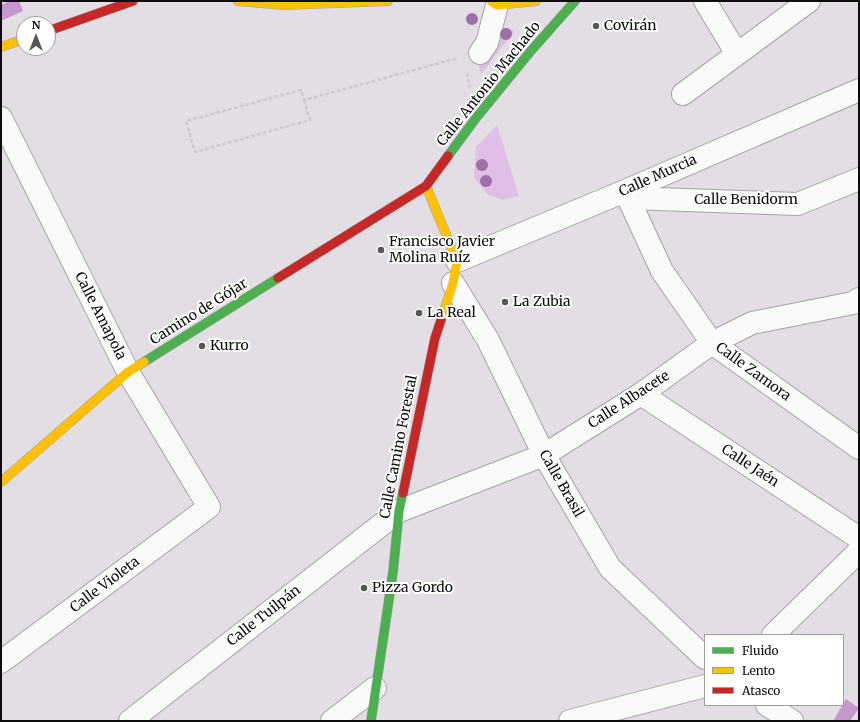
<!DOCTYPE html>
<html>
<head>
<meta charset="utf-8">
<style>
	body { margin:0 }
	#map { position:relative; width:860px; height:722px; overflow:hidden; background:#e3dee4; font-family:Merriweather,serif }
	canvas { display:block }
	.frame { position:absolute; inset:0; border:2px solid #0e0c0f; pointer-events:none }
	.legend { position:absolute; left:704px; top:634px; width:140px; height:72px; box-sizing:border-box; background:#fff; border:1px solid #9f9e9f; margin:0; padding:5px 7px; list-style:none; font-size:12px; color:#0e0c0f }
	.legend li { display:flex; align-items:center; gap:8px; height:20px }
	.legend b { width:20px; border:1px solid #9f9e9f }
	.north { position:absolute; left:16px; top:16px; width:40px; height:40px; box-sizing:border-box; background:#fff; border:1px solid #9f9e9f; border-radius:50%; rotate:0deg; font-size:11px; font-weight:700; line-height:16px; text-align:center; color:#0e0c0f }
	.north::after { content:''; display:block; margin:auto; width:14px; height:18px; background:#59565a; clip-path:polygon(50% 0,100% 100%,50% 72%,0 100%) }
</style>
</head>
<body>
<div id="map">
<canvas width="860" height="722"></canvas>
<div class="frame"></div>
<ul class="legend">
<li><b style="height:5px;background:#4caf50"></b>Fluido</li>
<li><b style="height:5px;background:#ffc107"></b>Lento</li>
<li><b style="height:5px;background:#c62828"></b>Atasco</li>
</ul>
<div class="north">N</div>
</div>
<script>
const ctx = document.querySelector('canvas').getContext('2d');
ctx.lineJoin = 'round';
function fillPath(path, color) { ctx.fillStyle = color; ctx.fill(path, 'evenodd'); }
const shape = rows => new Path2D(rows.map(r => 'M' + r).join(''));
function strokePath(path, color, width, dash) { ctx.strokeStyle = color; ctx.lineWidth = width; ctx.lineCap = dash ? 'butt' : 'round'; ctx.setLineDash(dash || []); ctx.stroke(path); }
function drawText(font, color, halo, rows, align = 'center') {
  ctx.font = font + ' Merriweather,serif'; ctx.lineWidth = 4; ctx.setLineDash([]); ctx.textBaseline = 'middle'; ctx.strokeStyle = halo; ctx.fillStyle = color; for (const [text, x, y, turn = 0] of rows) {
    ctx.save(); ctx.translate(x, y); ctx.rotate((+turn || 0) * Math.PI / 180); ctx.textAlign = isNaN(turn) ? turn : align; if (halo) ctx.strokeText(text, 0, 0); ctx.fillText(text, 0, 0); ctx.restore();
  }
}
fillPath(shape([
	[505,27,514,31,481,75,478,62],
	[497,125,519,196,503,200,488,195,474,177,476,147]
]), '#dfbfe6');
fillPath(shape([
	[10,1,19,1,23,11,1,21,1,5],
	[846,699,859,708,850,721,833,721]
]), '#c597ce');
const street = shape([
	[705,1,737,54],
	[480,53,487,43,497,5],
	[683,94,809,1],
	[1,118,128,372,209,507,1,662],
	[625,191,662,271,712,343,859,448],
	[629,198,798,204,859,179],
	[457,261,625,191,859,90],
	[453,283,488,340,544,455,610,568,705,658],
	[641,394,859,538],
	[773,635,859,551],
	[767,705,792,721],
	[130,721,399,511,544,455,641,394,712,343,752,323,853,303,859,299],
	[332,721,375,688],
	[570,721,705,686]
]);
const fast = shape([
	[448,156,476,118,530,52,575,1],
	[144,362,278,278],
	[371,721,393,572,399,511,403,493]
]);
const slow = shape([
	[238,1,284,5,388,1],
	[491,1,497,5,536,1],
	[1,47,24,39],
	[426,186,457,261,453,283,441,320],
	[1,482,128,372,144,362]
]);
const jam = shape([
	[48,31,133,1],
	[278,278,426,186,448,156],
	[403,493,435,338,441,320]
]);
strokePath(street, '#a6a3a7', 24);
strokePath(fast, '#a6a3a7', 10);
strokePath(slow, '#a6a3a7', 10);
strokePath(jam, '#a6a3a7', 10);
strokePath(shape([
	[467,73,470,88],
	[304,100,310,120,195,152,186,121,301,90,304,100,458,58]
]), '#cdcbcd', 2.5, [4, 2]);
strokePath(street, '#fbfafb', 22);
strokePath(fast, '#4caf50', 9);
strokePath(slow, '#ffc107', 9);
strokePath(jam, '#c62828', 9);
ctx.fillStyle = '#9d6fa6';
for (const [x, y] of [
	[472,19],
	[506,34],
	[482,165],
	[486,181]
]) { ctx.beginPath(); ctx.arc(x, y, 6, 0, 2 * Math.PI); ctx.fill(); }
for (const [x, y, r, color] of [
	[596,26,4,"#59565a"],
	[381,250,4,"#59565a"],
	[505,302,4,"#59565a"],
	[419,313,4,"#59565a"],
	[202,346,4,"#59565a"],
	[364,588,4,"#59565a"]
]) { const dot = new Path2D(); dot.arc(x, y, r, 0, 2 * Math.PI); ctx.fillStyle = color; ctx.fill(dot); strokePath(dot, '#fff', 1.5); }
drawText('14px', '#0e0c0f', '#fff', [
	["Covirán",604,26],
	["Francisco Javier",389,242],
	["Molina Ruíz",389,258],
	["La Zubia",513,302],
	["La Real",427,313],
	["Kurro",210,346],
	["Pizza Gordo",372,588]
], 'left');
drawText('14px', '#0e0c0f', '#fff', [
	["Calle Antonio Machado",489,84,-51],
	["Calle Murcia",658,176,-24],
	["Calle Benidorm",746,200],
	["Camino de Gójar",199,312,-32],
	["Calle Amapola",100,316,63],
	["Calle Zamora",753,372,36],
	["Calle Albacete",629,400,-33],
	["Calle Camino Forestal",399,447,-79],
	["Calle Jaén",750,466,33],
	["Calle Brasil",561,484,60],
	["Calle Violeta",105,585,-37],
	["Calle Tuilpán",264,616,-38]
]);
</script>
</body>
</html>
